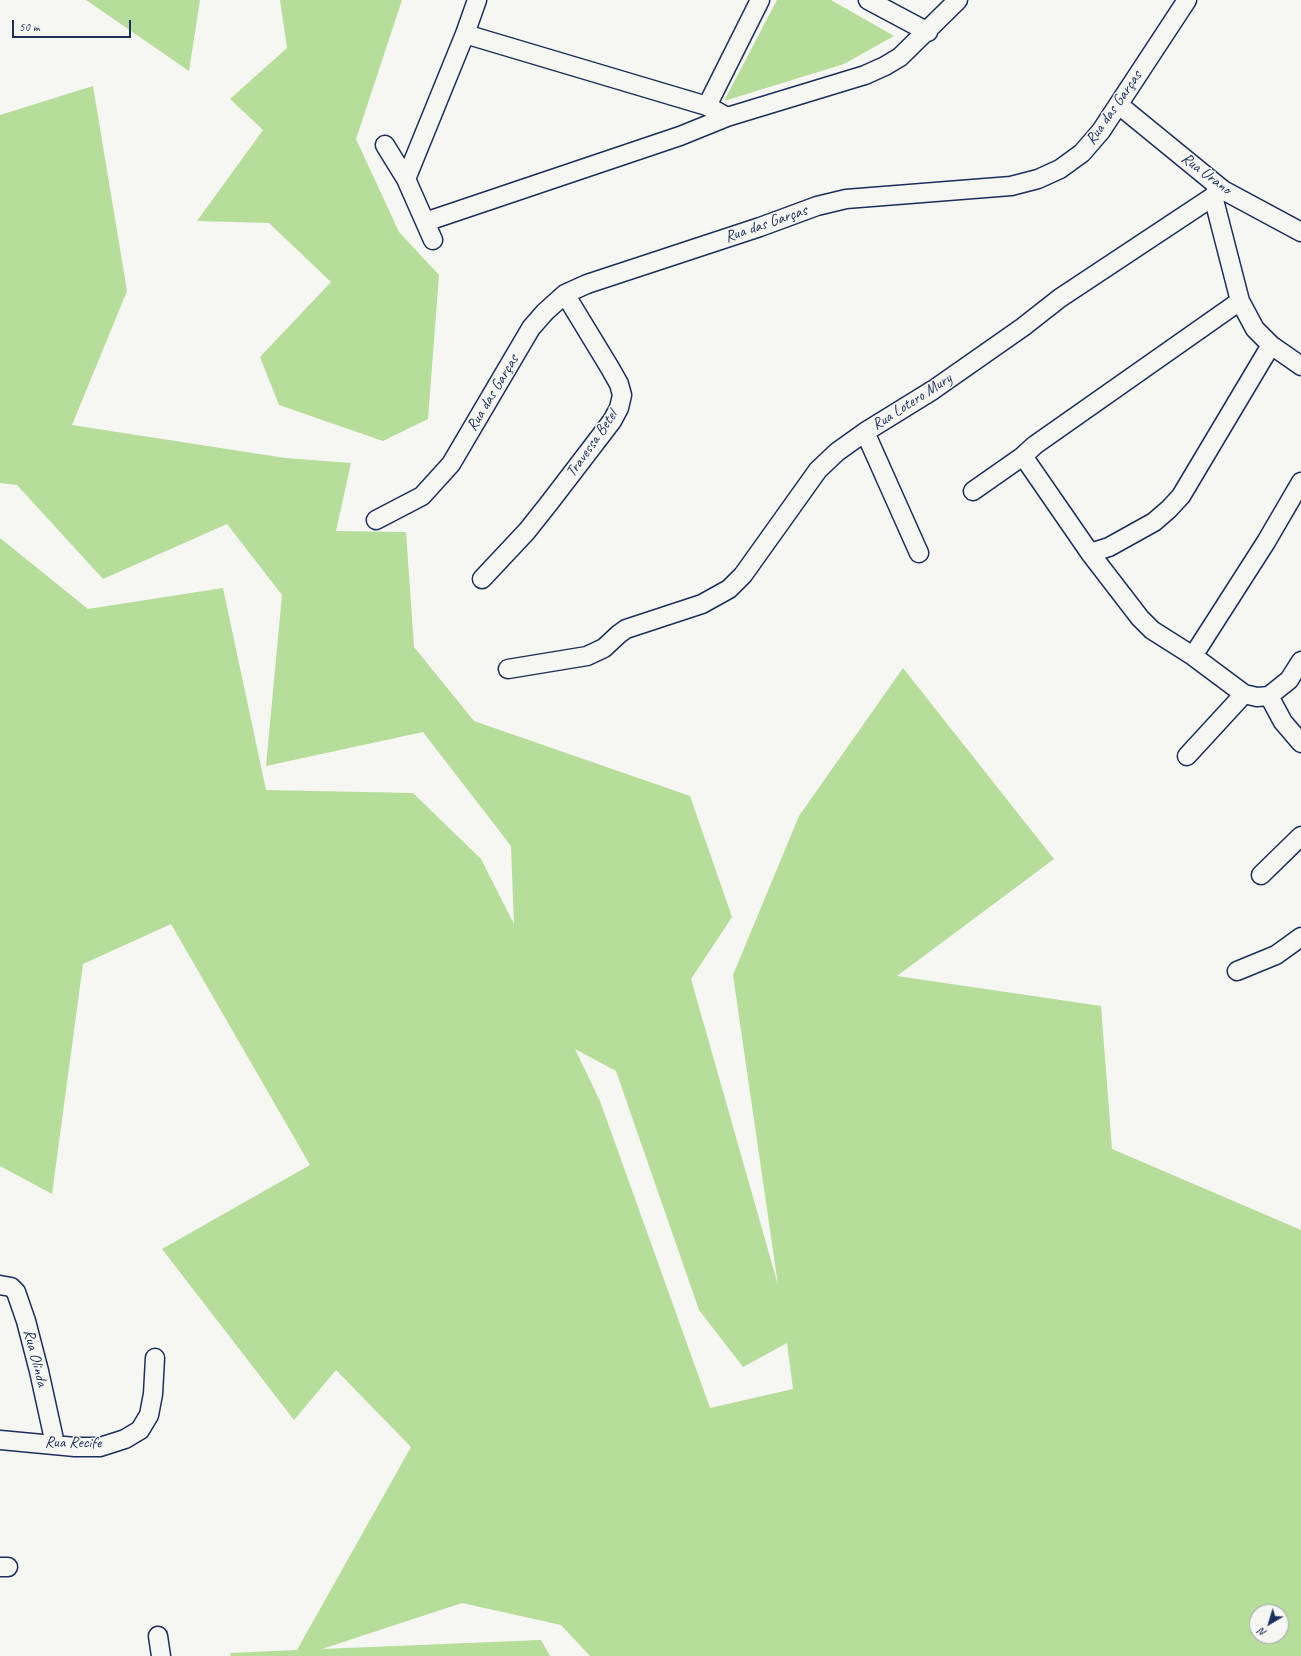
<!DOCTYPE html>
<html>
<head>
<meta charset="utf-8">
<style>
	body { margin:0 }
	#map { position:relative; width:1301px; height:1656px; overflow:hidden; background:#f6f6f2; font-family:Caveat,sans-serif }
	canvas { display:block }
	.north { position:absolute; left:1249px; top:1604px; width:40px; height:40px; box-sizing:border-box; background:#f6f6f2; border:1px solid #9ea6b7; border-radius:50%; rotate:218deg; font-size:11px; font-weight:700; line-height:16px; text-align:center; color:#1b2f5e }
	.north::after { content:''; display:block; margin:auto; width:14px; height:18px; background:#1b2f5e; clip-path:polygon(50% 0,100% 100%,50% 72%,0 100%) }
	.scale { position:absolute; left:12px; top:20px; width:119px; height:18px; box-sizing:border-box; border:2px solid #1b2f5e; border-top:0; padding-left:5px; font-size:12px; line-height:14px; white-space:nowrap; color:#1b2f5e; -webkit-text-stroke:3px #f6f6f2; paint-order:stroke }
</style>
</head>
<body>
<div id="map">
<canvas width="1301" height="1656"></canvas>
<div class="north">N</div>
<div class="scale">50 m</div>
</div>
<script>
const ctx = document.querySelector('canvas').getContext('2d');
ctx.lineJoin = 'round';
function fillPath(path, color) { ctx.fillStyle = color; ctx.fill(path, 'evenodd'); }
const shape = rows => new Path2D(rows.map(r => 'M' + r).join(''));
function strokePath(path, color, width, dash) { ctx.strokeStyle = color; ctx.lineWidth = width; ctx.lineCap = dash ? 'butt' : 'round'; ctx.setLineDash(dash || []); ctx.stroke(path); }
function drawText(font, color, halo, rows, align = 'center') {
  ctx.font = font + ' Caveat,sans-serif'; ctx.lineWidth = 3; ctx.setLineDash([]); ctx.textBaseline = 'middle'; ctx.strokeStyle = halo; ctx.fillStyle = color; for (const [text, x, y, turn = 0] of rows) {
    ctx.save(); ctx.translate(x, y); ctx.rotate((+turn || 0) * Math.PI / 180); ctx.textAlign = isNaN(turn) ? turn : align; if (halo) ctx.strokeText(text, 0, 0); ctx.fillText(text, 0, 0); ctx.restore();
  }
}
fillPath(shape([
	[86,0,200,0,189,71],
	[280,0,402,0,356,139,399,232,439,275,428,419,383,441,279,405,260,357,331,282,269,223,197,221,263,130,230,99,287,48],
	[777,0,831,0,894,36,844,64,724,101],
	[93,86,127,291,72,425,285,458,351,463,336,531,406,532,414,647,474,721,690,796,732,917,691,979,778,1285,733,975,799,816,903,668,1054,859,897,976,1101,1006,1112,1149,1301,1230,1301,1656,590,1656,561,1625,462,1603,322,1649,541,1640,550,1656,231,1656,230,1653,297,1650,411,1447,336,1370,294,1420,162,1249,310,1165,171,924,83,964,52,1194,0,1166,0,538,88,609,223,588,266,790,413,793,481,859,514,924,511,846,423,732,266,766,282,595,227,524,103,579,17,485,0,483,0,115],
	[575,1049,616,1071,699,1310,743,1367,787,1343,793,1389,710,1408,600,1101],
	[1257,1612,1281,1612,1281,1636,1257,1636]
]), '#b6dd99');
const street = shape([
	[868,0,928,32],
	[465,34,707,106,727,117,865,75,885,66,900,57,958,0],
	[1119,105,1223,190,1301,232],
	[707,106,760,0],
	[385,145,406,179,433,240],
	[406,179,465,34,477,0],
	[425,222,680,136,727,117],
	[1240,301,1035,445,1023,456,1090,553,1140,618,1152,630,1193,656,1244,694,1257,697,1269,696,1289,680,1301,661],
	[1271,345,1301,366],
	[865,432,919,553],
	[973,491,1023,456],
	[376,520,422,496,451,464,531,328,545,312,565,294,587,284,760,227,817,206,846,199,1011,186,1038,179,1060,169,1082,153,1101,131,1187,0],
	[1090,553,1109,547,1154,522,1169,509,1181,496,1271,345,1255,329,1240,301,1213,196],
	[482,579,527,531,550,502,612,421,619,408,622,395,619,384,610,368,565,294],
	[1193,656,1266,542,1301,482],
	[508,669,587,656,604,648,619,634,626,629,702,604,729,589,743,575,818,470,837,452,865,432,933,390,1023,327,1060,298,1223,190],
	[1269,696,1283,722,1301,743],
	[1187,756,1244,694],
	[1261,875,1301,836],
	[1237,971,1276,955,1301,937],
	[0,1285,11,1287,16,1292,26,1321,39,1371,55,1444],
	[0,1440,75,1447,100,1447,125,1439,140,1430,149,1415,153,1394,155,1358],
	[0,1567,8,1567],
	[158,1636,161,1656]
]);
strokePath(street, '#1b2f5e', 21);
strokePath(street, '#f6f6f2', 18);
drawText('16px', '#1b2f5e', '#f6f6f2', [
	["Rua das Garças",1114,108,-55],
	["Rua Urano",1206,174,37],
	["Rua das Garças",766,224,-19],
	["Rua das Garças",493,393,-59],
	["Rua Lotero Mury",912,402,-33],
	["Travessa Betel",592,444,-55],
	["Rua Olinda",35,1358,76],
	["Rua Recife",73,1443,1]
]);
</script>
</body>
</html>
